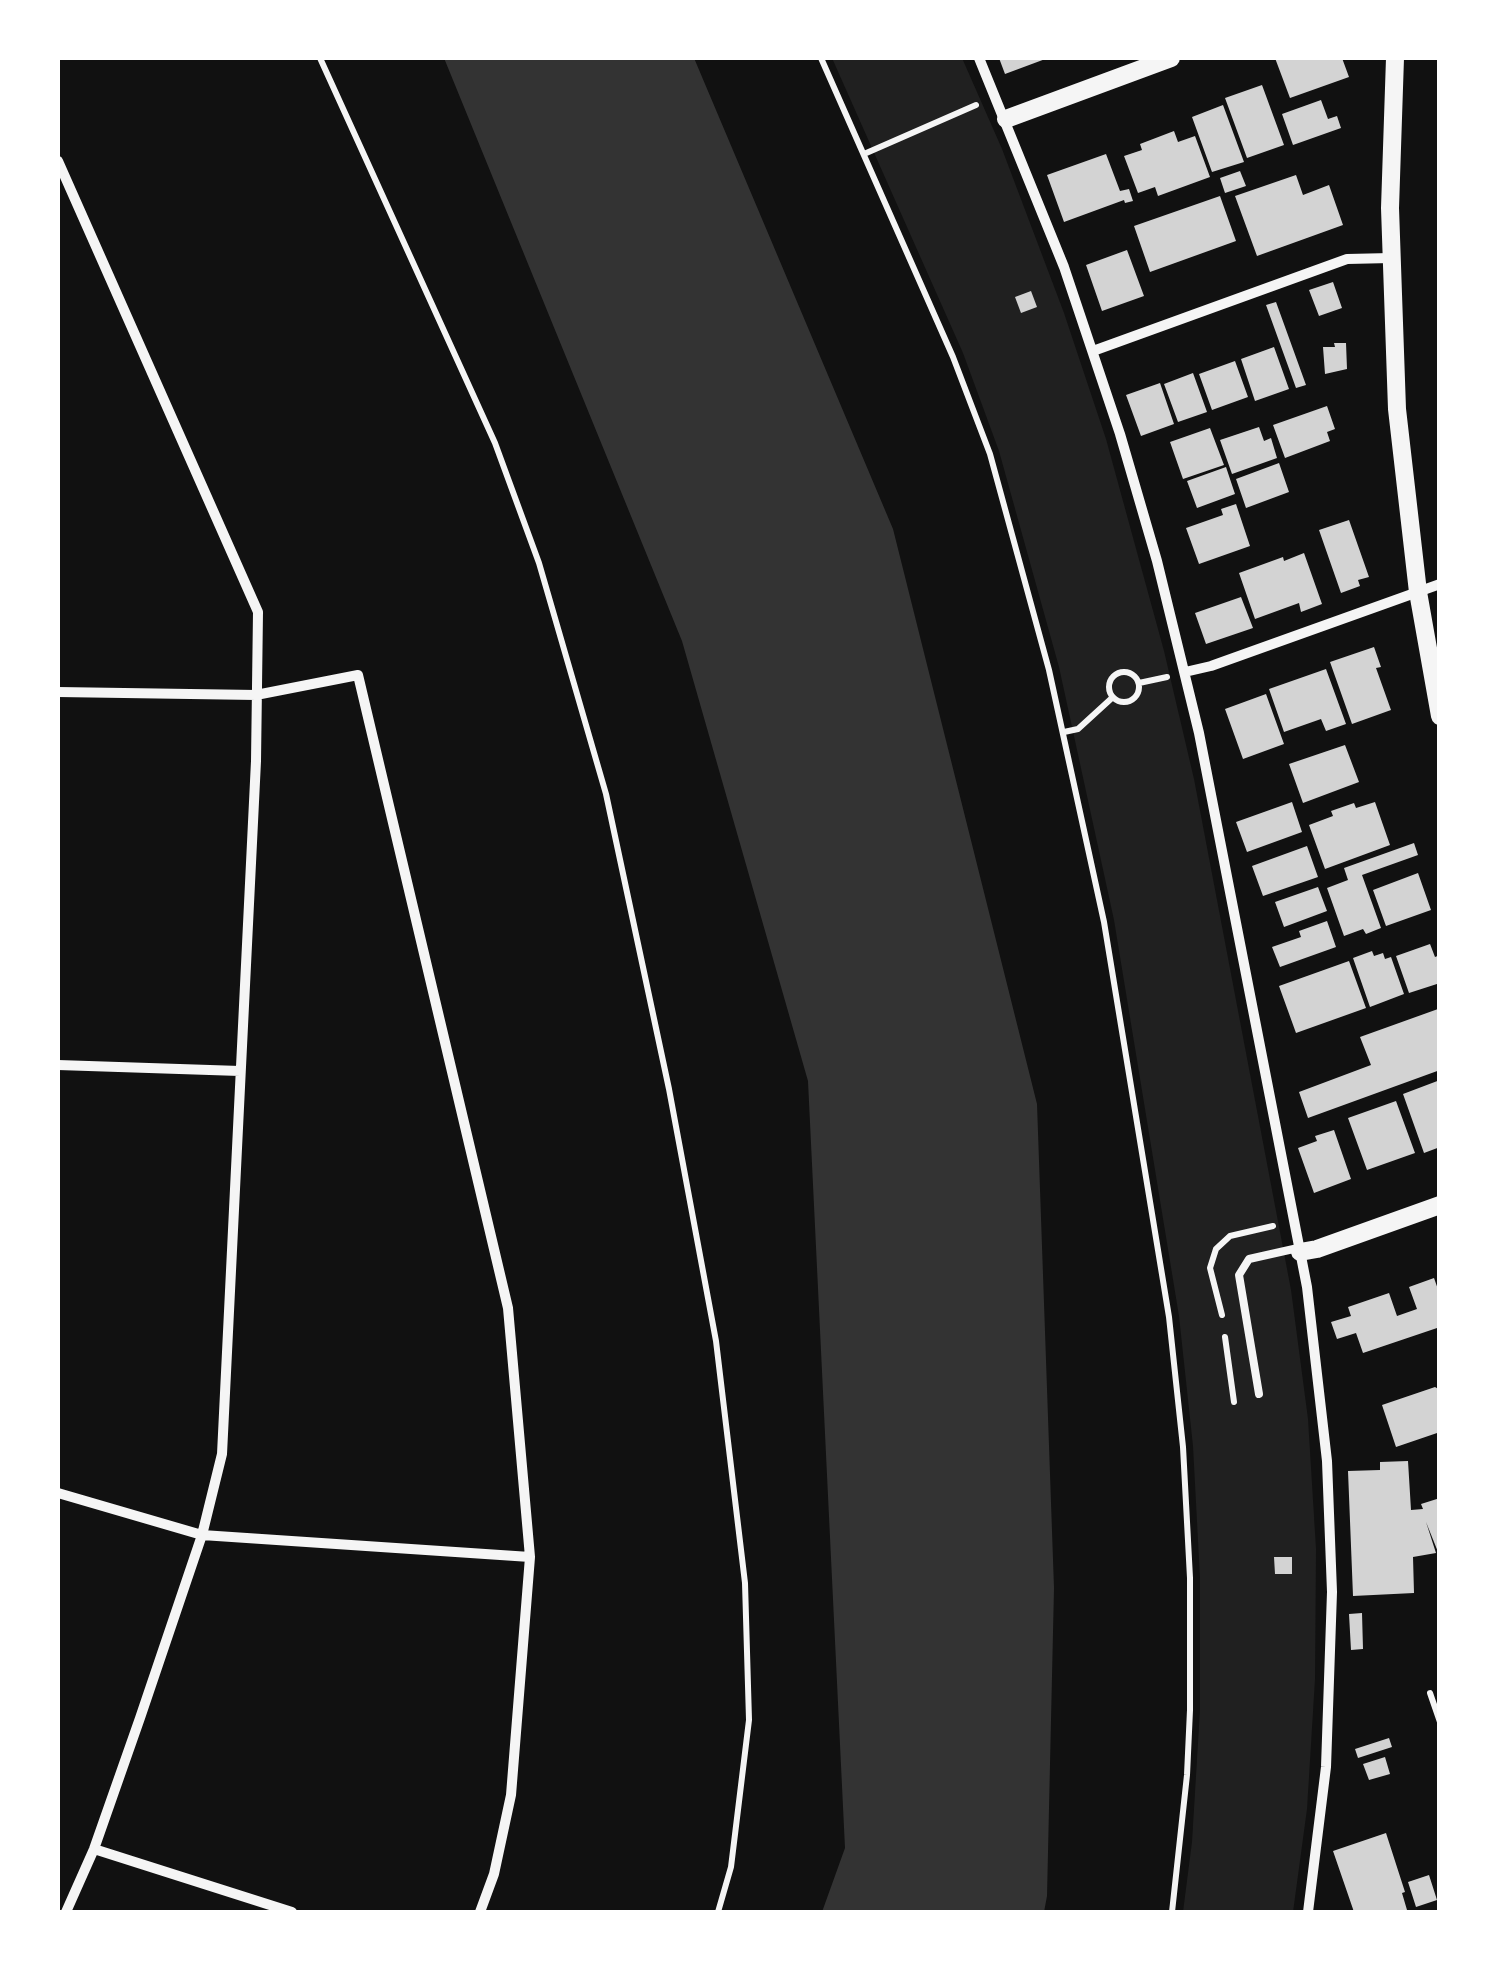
<!DOCTYPE html>
<html>
<head>
<meta charset="utf-8">
<style>
	body { margin:0 }
	#map { position:relative; width:1497px; height:1970px; overflow:hidden; background:#111; font-family:"Source Sans 3",sans-serif }
	canvas { display:block }
	.frame { position:absolute; inset:0; border:60px solid #fff; pointer-events:none }
</style>
</head>
<body>
<div id="map">
<canvas width="1497" height="1970"></canvas>
<div class="frame"></div>
</div>
<script>
const ctx = document.querySelector('canvas').getContext('2d');
ctx.lineJoin = 'round';
function fillPath(path, color) { ctx.fillStyle = color; ctx.fill(path, 'evenodd'); }
const shape = rows => new Path2D(rows.map(r => 'M' + r).join(''));
function strokePath(path, color, width, dash) { ctx.strokeStyle = color; ctx.lineWidth = width; ctx.lineCap = dash ? 'butt' : 'round'; ctx.setLineDash(dash || []); ctx.stroke(path); }
fillPath(shape([
	[832,58,962,58,1002,149,1064,313,1106,439,1164,651,1194,779,1291,1290,1308,1419,1316,1549,1315,1679,1307,1809,1293,1912,1183,1912,1192,1842,1200,1710,1200,1578,1193,1446,1179,1316,1114,920,1059,667,999,451,963,353]
]), '#202020');
fillPath(shape([
	[444,58,694,58,893,529,1037,1104,1054,1588,1047,1896,1044,1912,822,1912,845,1848,808,1081,682,641]
]), '#333');
fillPath(shape([
	[999,58,1048,58,1005,74],
	[1275,58,1342,58,1349,77,1290,98],
	[1262,85,1284,145,1247,158,1225,98],
	[1321,100,1328,119,1337,116,1341,128,1293,145,1282,114],
	[1223,105,1244,162,1212,172,1192,117],
	[1174,131,1178,142,1195,136,1210,177,1158,196,1155,187,1138,193,1124,156,1142,150,1140,144],
	[1106,154,1120,191,1129,189,1133,201,1125,203,1124,200,1064,222,1047,175],
	[1240,171,1246,186,1225,193,1220,178],
	[1296,175,1303,195,1329,185,1343,225,1257,256,1235,196],
	[1220,196,1236,241,1150,272,1134,226],
	[1127,250,1144,296,1102,311,1086,265],
	[1333,282,1342,308,1319,316,1309,290],
	[1031,291,1037,307,1021,313,1015,297],
	[1276,302,1306,385,1296,388,1266,305],
	[1334,343,1346,343,1347,369,1325,374,1323,347,1335,347],
	[1274,347,1289,389,1255,401,1241,359],
	[1235,361,1248,397,1212,410,1199,374],
	[1193,373,1207,412,1178,422,1164,384],
	[1160,383,1174,424,1141,436,1126,395],
	[1327,406,1335,429,1327,432,1330,441,1285,458,1273,425],
	[1259,427,1264,441,1271,438,1277,458,1232,474,1220,440],
	[1210,428,1224,465,1183,479,1170,442],
	[1279,463,1289,492,1246,508,1236,479],
	[1226,467,1235,494,1197,508,1187,481],
	[1236,504,1250,546,1199,564,1186,528,1223,515,1221,509],
	[1349,520,1369,577,1358,580,1360,586,1341,593,1319,530],
	[1304,553,1322,604,1301,612,1299,603,1255,619,1239,573,1283,557,1284,561],
	[1241,597,1253,628,1206,644,1195,613],
	[1374,647,1381,667,1376,668,1391,710,1352,724,1330,662],
	[1326,669,1346,724,1326,731,1321,719,1284,732,1269,689],
	[1266,694,1284,744,1243,759,1225,709],
	[1345,745,1359,782,1303,803,1289,764],
	[1292,802,1302,832,1247,852,1236,822],
	[1375,802,1390,845,1325,869,1309,825,1333,816,1331,811,1354,803,1356,808],
	[1414,843,1418,855,1362,875,1381,928,1366,934,1363,929,1344,936,1327,888,1348,880,1344,868],
	[1307,846,1318,877,1263,896,1252,866],
	[1418,873,1431,910,1386,926,1373,890],
	[1318,887,1327,911,1284,927,1275,902],
	[1327,921,1336,947,1280,967,1272,947,1301,937,1299,931],
	[1430,944,1435,957,1440,955,1440,983,1409,993,1396,956],
	[1372,951,1374,956,1383,953,1385,959,1391,957,1404,994,1370,1007,1353,958],
	[1349,961,1366,1008,1296,1033,1279,986],
	[1438,1009,1440,1070,1308,1118,1299,1092,1371,1065,1360,1037],
	[1440,1080,1440,1147,1424,1153,1403,1094],
	[1396,1101,1415,1153,1367,1170,1348,1118],
	[1334,1130,1351,1179,1314,1193,1298,1148,1317,1141,1315,1136],
	[1434,1278,1440,1295,1440,1327,1363,1353,1356,1333,1337,1339,1331,1322,1351,1316,1348,1307,1389,1293,1397,1316,1417,1309,1409,1287],
	[1435,1387,1440,1390,1440,1432,1396,1447,1382,1405],
	[1408,1461,1411,1510,1423,1509,1421,1504,1440,1498,1440,1557,1426,1522,1436,1553,1413,1557,1414,1593,1353,1596,1348,1471,1380,1470,1380,1462],
	[1274,1557,1292,1557,1292,1574,1275,1574],
	[1362,1613,1363,1649,1351,1650,1349,1614],
	[1389,1738,1392,1747,1358,1758,1355,1749],
	[1385,1757,1390,1774,1369,1780,1363,1764],
	[1386,1833,1405,1892,1402,1893,1407,1910,1354,1912,1333,1851],
	[1429,1875,1437,1900,1416,1907,1408,1882]
]), '#d3d3d3');
strokePath(shape([
	[320,58,495,443,539,563,606,794,669,1089,716,1341,745,1583,749,1720,731,1867,718,1912],
	[821,58,953,357,990,454,1049,670,1104,922,1169,1317,1183,1447,1190,1578,1190,1710,1187,1775,1172,1912],
	[864,154,976,105],
	'1109 687a15 15 0 1 1 30 0a15 15 0 1 1-30 0Z',
	[1139,683,1167,677],
	[1064,732,1078,729,1113,697],
	[1222,1315,1210,1268,1216,1249,1230,1236,1273,1226],
	[1225,1337,1234,1402],
	[1430,1693,1440,1722]
]), '#f5f5f5', 6);
strokePath(shape([
	[1259,1394,1239,1275,1249,1259,1298,1248]
]), '#f5f5f5', 8);
strokePath(shape([
	[979,58,1064,267,1120,434,1157,561,1199,733,1307,1287,1327,1461,1332,1592,1326,1767,1308,1912],
	[58,161,258,612,256,761,222,1454,202,1535,140,1718,94,1849,66,1912],
	[1093,351,1347,259,1391,258],
	[1185,672,1211,666,1440,584],
	[58,692,256,695,358,675,508,1308,530,1557,511,1795,494,1874,480,1912],
	[58,1065,240,1071],
	[58,1493,202,1535,530,1557],
	[94,1849,292,1912]
]), '#f5f5f5', 10);
strokePath(shape([
	[1395,58,1390,208,1397,409,1418,592,1440,716],
	[1006,119,1171,58],
	[1300,1252,1317,1249,1440,1205]
]), '#f5f5f5', 18);
</script>
</body>
</html>
